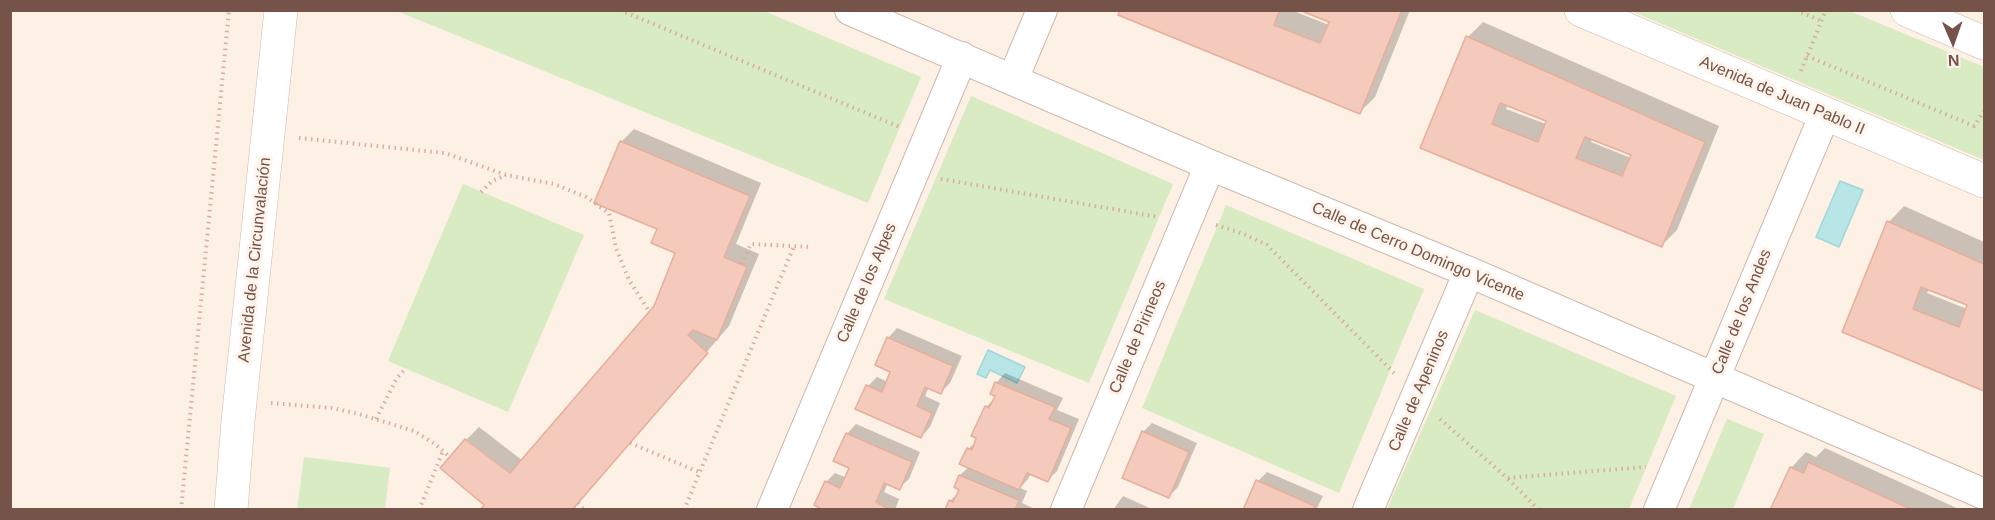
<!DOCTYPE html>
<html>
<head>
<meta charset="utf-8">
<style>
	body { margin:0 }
	#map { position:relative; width:1995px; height:520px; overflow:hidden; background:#fdf0e4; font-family:Helvetica,sans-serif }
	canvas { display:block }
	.frame { position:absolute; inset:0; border:12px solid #765349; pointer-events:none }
	.north { position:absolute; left:1923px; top:12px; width:60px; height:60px; -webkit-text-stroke:4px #fff4eb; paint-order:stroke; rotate:178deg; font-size:16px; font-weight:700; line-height:24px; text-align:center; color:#765349 }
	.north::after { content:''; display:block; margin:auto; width:21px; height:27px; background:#765349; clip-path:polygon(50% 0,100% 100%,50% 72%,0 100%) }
</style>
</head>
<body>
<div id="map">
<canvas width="1995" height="520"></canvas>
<div class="frame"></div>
<div class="north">N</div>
</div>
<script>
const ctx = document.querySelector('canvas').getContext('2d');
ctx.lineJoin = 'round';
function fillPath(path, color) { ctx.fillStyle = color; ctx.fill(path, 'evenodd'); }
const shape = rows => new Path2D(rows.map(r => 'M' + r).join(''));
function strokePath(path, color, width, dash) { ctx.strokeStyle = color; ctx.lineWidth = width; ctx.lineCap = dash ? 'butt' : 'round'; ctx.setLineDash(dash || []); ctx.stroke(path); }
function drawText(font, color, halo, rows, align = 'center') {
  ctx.font = font + ' Helvetica,sans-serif'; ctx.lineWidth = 6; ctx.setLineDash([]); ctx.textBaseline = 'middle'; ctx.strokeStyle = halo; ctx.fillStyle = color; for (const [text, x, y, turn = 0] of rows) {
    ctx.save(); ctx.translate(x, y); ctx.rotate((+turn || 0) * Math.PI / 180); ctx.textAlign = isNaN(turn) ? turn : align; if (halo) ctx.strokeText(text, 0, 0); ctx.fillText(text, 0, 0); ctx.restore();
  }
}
fillPath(shape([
	[397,11,764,11,921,77,868,203],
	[1631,11,1850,11,1984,67,1984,160],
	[971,96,1173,184,1089,383,884,299],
	[463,184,584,235,508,412,388,361],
	[1226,205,1424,289,1339,493,1142,408],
	[1475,310,1676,396,1629,509,1387,509],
	[1727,419,1764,434,1733,509,1689,509],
	[304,457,390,468,385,509,297,509]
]), '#d8ebc2');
const water = shape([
	[1840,181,1863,190,1839,247,1816,237,1840,181],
	[988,350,1025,367,1017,383,990,370,986,378,977,374,988,350]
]);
fillPath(water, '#b8e6e7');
strokePath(water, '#9ed7d9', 1.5);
fillPath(shape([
	[1122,10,1291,10,1329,25,1330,21,1303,10,1410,10,1375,97,1360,112],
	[1483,22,1719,126,1677,230,1662,245,1422,147,1468,37],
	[1508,104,1548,120,1546,124,1506,109],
	[1593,138,1633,154,1631,158,1591,142],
	[634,129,761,183,736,244,759,254,729,326,576,505,575,510,482,510,486,505,466,440,479,427,523,461,655,307,677,252,659,229,621,142],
	[1904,206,1984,242,1984,389,1844,331,1889,222],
	[1929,289,1969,304,1967,309,1927,293],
	[897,328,962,356,950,383,941,392,929,387,925,396,940,403,930,427,921,437,868,386,877,377,888,382,892,371,888,338],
	[1005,373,1063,398,1057,410,1079,419,1057,471,1048,480,1031,473,1028,479,1020,488,1027,491,1022,503,1037,510,946,510,950,501,960,491,956,486,960,475,969,467,968,449,977,441,986,407,996,397,996,383],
	[1152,423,1197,443,1178,487,1169,496,1143,432],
	[856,424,920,452,909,479,899,488,888,483,884,492,899,499,895,510,827,510,826,482,835,473,847,478,851,467,847,434],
	[1825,448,1961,510,1772,510,1791,468,1806,452,1816,457],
	[1267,472,1323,496,1316,510,1245,510,1258,481],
	[1123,496,1154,510,1113,510]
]), '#0003');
const building = shape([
	[1120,10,1280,10,1274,25,1320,43,1329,22,1299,10,1402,10,1360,114,1118,15,1120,10],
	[1466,36,1705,142,1662,247,1420,148,1466,36],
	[1500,103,1546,121,1538,142,1492,124,1500,103],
	[1585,137,1631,155,1622,176,1576,158,1585,137],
	[620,141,750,196,724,257,747,267,717,340,693,330,688,335,708,353,572,510,480,510,484,505,440,468,465,439,510,473,654,306,675,253,651,243,657,229,594,203,620,141],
	[1887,221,1984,264,1984,391,1842,332,1887,221],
	[1921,287,1967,305,1959,327,1913,309,1921,287],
	[887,337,953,366,941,394,925,387,917,406,932,413,921,438,855,409,866,385,882,392,890,372,875,365,887,337],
	[995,382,1055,407,1049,419,1071,428,1048,482,1027,473,1019,490,959,464,967,448,972,450,976,438,971,436,985,406,989,408,995,396,990,394,995,382],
	[1142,431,1189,452,1169,498,1122,478,1142,431],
	[846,433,912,462,900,490,884,483,876,502,891,510,823,510,814,505,825,481,840,488,849,468,833,461,846,433],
	[1808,462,1913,510,1770,510,1790,467,1804,473,1808,462],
	[959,475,1019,500,1015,510,945,510,949,500,953,502,959,490,954,487,959,475],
	[1256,480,1315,506,1313,510,1243,510,1256,480]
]);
fillPath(building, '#f3cabb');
strokePath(building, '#e6ae9b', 1.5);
const street = shape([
	[850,10,1210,165,1469,272,1984,494],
	[1013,79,1042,10],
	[772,510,962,57],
	[1066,510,1210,165],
	[1368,510,1469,272],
	[1659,510,1825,114]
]);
const secondary = shape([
	[1581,10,1984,181],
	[1907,10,1984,43],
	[231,510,238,421,281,10]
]);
strokePath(street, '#d0b8ad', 32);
strokePath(secondary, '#d4b7aa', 34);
strokePath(shape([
	[620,10,902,128],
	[1796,10,1822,21],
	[1807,56,1974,126,1984,111],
	[1801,71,1826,10],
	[299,138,445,153,506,175,554,184,586,197,609,213,616,248,629,280,649,311],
	[941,179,1158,217],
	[481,192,492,181,506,175],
	[1216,225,1244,234,1267,245,1394,373],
	[741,264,751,244,812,247],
	[271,403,332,408,359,414,414,431,435,444,450,457],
	[376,419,397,378,406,368],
	[1440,419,1507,478,1646,467],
	[630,443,699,472],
	[1508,479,1539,510],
	[578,503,584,510],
	[181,510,229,10],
	[419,510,443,451],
	[684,510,794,246]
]), '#d8ad9e', 4, [1.5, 4.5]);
strokePath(street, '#fff', 30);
strokePath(secondary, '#fff', 33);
drawText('16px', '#765349', '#fff4eb', [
	["Avenida de Juan Pablo II",1782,96,23],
	["Calle de Cerro Domingo Vicente",1418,252,23],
	["Avenida de la Circunvalación",255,260,-84],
	["Calle de los Alpes",867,283,-67],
	["Calle de los Andes",1742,312,-68],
	["Calle de Pirineos",1138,337,-67],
	["Calle de Apeninos",1419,391,-67]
]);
</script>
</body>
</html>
